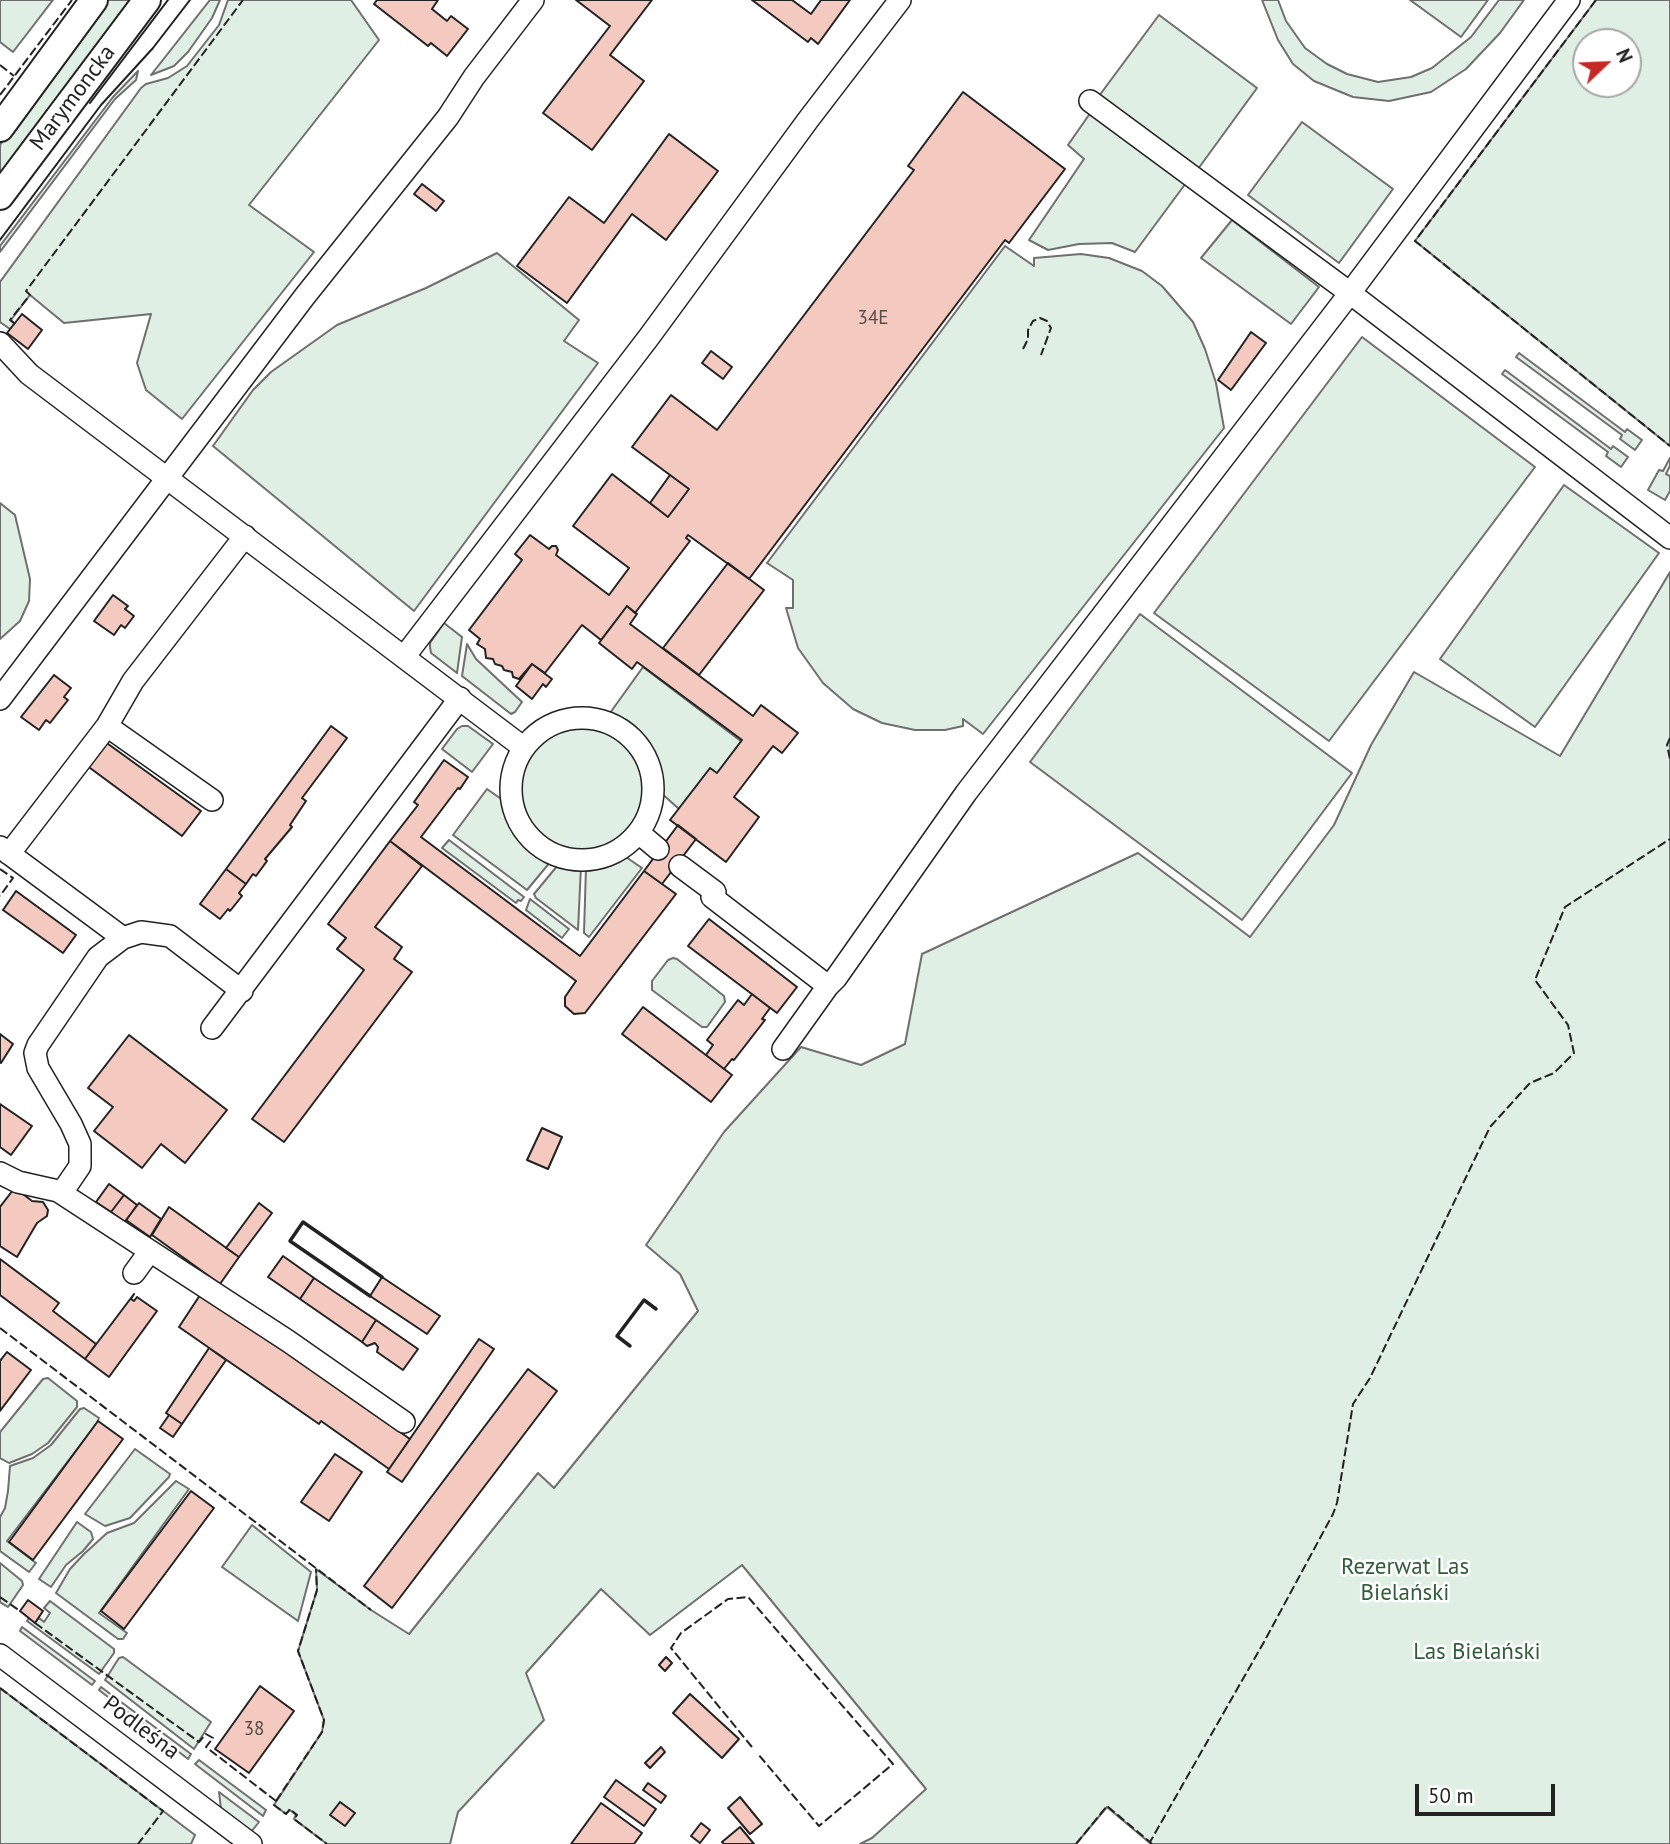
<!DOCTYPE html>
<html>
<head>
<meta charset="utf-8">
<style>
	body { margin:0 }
	#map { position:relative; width:1670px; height:1844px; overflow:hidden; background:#fff; font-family:"PT Sans",sans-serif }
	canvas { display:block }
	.north { position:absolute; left:1572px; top:28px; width:70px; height:70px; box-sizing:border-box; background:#fff; border:2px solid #a7a7a7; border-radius:50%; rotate:67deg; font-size:19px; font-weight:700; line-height:28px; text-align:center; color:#222 }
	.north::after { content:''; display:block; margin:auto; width:24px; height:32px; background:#c62828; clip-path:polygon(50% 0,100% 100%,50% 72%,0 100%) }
	.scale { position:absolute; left:1415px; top:1784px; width:140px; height:32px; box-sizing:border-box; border:4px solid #222; border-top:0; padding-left:9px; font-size:21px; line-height:24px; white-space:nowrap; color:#222; -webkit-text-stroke:5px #fff; paint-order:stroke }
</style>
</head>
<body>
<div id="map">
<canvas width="1670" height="1844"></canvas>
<div class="north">N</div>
<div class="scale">50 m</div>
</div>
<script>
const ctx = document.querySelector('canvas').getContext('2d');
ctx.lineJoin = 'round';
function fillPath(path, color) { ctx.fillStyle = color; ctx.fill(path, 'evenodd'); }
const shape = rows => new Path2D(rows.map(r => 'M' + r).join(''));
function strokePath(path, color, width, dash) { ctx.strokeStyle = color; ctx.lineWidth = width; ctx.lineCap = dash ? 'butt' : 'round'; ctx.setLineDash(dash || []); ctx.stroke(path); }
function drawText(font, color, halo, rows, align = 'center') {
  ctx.font = font + ' "PT Sans",sans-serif'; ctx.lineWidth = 5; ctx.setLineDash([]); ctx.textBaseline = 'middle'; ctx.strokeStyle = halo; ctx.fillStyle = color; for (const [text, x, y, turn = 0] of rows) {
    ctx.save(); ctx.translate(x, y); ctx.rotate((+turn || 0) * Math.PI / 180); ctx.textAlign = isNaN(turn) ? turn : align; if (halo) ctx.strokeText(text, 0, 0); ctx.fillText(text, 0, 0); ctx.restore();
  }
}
const green = shape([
	[0,0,53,0,13,52,0,42,0,0],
	[107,0,132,0,0,180,0,145,107,0],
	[210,0,220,0,212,18,188,52,174,66,151,75,210,0],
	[228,0,351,0,379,40,249,205,314,252,182,419,146,390,137,363,151,314,64,323,30,295,11,320,15,324,10,329,0,322,0,282,141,88,146,84,168,78,187,66,219,25,228,0],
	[1262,0,1278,0,1286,21,1305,48,1327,64,1347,74,1378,82,1411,77,1432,68,1471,37,1499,0,1524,0,1500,33,1466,69,1431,92,1389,101,1353,97,1314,81,1293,64,1278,40,1262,0],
	[1410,0,1488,0,1461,37,1410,0],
	[1596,0,1670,0,1670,446,1415,241,1596,0],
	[1586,42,1628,42,1628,84,1586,84,1586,42],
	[1159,15,1257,88,1198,169,1099,96,1159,15],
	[138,71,136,80,115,99,0,252,0,246,113,97,138,71],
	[1091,112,1186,183,1135,252,1112,243,1079,244,1048,250,1029,240,1084,159,1068,145,1091,112],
	[1302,122,1393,189,1339,263,1248,195,1302,122],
	[1232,220,1319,287,1291,324,1201,258,1232,220],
	[1005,246,1034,266,1034,258,1081,254,1109,258,1142,271,1162,286,1193,322,1205,349,1216,383,1224,428,983,734,963,719,963,726,945,730,915,730,882,723,853,709,823,683,798,648,786,608,793,608,793,580,767,563,1005,246],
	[497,253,579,320,564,341,598,363,414,611,213,446,253,390,271,372,337,325,426,288,497,253],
	[1362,337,1535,467,1329,741,1154,613,1362,337],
	[1519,353,1625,432,1627,429,1642,440,1635,450,1620,439,1622,435,1516,357,1519,353],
	[1505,370,1611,449,1613,446,1628,457,1621,467,1606,456,1608,452,1502,374,1505,370],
	[1670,458,1670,466,1666,474,1670,476,1670,491,1665,500,1648,490,1659,470,1663,471,1670,458],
	[1564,485,1659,553,1535,727,1440,659,1564,485],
	[0,503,15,515,30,579,29,601,20,621,0,639,0,503],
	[1670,572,1670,1844,1151,1844,1107,1807,1076,1844,860,1844,872,1838,926,1789,742,1565,650,1635,601,1589,526,1673,544,1720,458,1812,450,1844,327,1844,294,1819,296,1815,290,1810,286,1814,274,1805,322,1732,324,1720,298,1651,317,1590,316,1569,371,1610,409,1634,538,1473,554,1488,698,1311,680,1274,646,1245,724,1132,801,1047,861,1065,905,1044,922,954,1138,853,1250,937,1334,825,1371,745,1414,672,1560,756,1670,572],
	[1140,614,1352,773,1242,920,1030,762,1140,614],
	[444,623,462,637,457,673,431,653,430,647,430,643,444,623],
	[467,644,476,659,522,702,515,712,511,714,462,676,467,644],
	[643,667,742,742,717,775,679,809,660,792,659,776,654,758,644,742,632,727,610,713,643,667],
	[462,726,468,726,493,744,472,772,442,749,457,729,462,726],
	'520 789a63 63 0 1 1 126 0a63 63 0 1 1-126 0Z',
	[487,789,504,801,508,815,523,840,551,861,527,890,453,835,487,789],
	[449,840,524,897,521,901,518,900,516,903,442,848,449,840],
	[623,855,642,868,589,937,584,933,586,867,598,865,623,855],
	[558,865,581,866,578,930,536,898,534,894,558,865],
	[530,899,569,929,562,938,526,910,530,899],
	[673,958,677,959,724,996,725,1002,707,1027,702,1027,652,990,652,981,668,960,673,958],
	[48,1378,77,1401,77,1407,48,1443,32,1454,9,1463,0,1458,0,1432,43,1379,48,1378],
	[84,1408,99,1418,97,1423,7,1541,36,1563,29,1572,0,1551,0,1517,5,1508,8,1491,10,1466,33,1458,51,1445,80,1409,84,1408],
	[135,1449,170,1474,169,1477,130,1518,105,1526,85,1514,135,1449],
	[176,1481,189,1489,99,1613,127,1633,123,1639,118,1639,56,1593,70,1569,84,1554,107,1533,134,1523,176,1481],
	[77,1522,91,1532,93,1539,83,1551,66,1565,51,1587,39,1579,77,1522],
	[252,1525,311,1572,298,1621,222,1567,252,1525],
	[0,1563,22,1581,23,1585,8,1607,0,1602,0,1563],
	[50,1601,114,1649,114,1653,99,1674,27,1621,29,1618,35,1622,39,1618,44,1622,50,1613,44,1608,50,1601],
	[22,1627,95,1681,92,1685,20,1631,22,1627],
	[123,1657,211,1722,194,1749,105,1680,119,1658,123,1657],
	[101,1687,191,1754,188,1759,99,1690,101,1687],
	[0,1688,195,1835,191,1844,0,1844,0,1688],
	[199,1760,266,1810,263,1816,195,1764,199,1760],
	[219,1792,259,1822,251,1832,221,1809,219,1792]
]);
fillPath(green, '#e0efe3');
strokePath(green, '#6f6f6f', 2);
const building = shape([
	[377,0,438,0,432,9,447,21,451,16,468,29,447,56,431,43,428,46,374,4,377,0],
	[576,0,652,0,610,55,644,81,592,150,543,113,610,26,576,0],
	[752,0,792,0,811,14,821,0,850,0,818,44,811,38,808,42,752,0],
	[963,92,1065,169,1009,243,1005,240,749,579,688,535,686,538,690,541,635,613,627,606,601,640,582,625,545,673,532,664,519,679,513,677,512,672,504,670,502,666,495,664,493,659,486,658,485,649,477,644,480,639,469,630,522,560,515,554,530,535,549,549,552,546,556,546,558,550,556,555,609,595,629,568,573,526,612,474,668,517,689,489,632,447,671,395,717,430,914,170,908,166,963,92],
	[669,134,718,171,666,240,632,214,567,303,517,266,569,197,604,223,669,134],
	[422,184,444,201,436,211,414,194,422,184],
	[22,314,42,330,28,349,7,333,22,314],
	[1251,332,1266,343,1231,390,1218,380,1251,332],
	[711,351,732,367,723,379,702,363,711,351],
	[670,475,689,489,668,517,650,503,670,475],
	[728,563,764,590,699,675,663,648,728,563],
	[113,595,128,606,125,609,134,616,125,628,121,625,114,635,94,621,113,595],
	[627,606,637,614,630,624,753,716,761,705,798,733,782,753,773,746,734,797,759,817,726,862,670,820,710,768,717,773,742,740,637,662,632,669,599,643,627,606],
	[532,664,552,679,546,687,543,684,532,699,516,686,532,664],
	[54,675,71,688,64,697,68,700,50,723,46,720,39,730,21,717,54,675],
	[331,726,347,738,302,798,306,801,290,825,292,827,265,859,267,861,256,876,253,874,246,884,226,869,331,726],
	[104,741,201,811,182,836,86,765,104,741],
	[444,760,468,777,460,789,458,788,421,837,580,956,644,871,676,894,585,1013,574,1014,565,1006,565,997,576,981,390,841,418,805,414,802,444,760],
	[678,825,696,839,662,884,644,871,678,825],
	[390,841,422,866,375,927,402,947,394,959,412,972,284,1142,252,1119,364,970,337,949,346,938,328,924,390,841],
	[226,869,246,884,239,893,242,896,230,911,228,909,220,919,200,904,226,869],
	[16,891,76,935,63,953,3,910,16,891],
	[709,919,797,987,777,1013,688,946,709,919],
	[752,994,770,1008,762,1019,765,1020,734,1060,732,1059,724,1069,706,1055,713,1045,707,1040,738,1000,744,1005,752,994],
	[643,1007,732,1075,711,1102,622,1034,643,1007],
	[0,1034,13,1044,1,1063,0,1062,0,1034],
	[129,1035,227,1110,185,1163,161,1144,142,1168,94,1131,113,1107,88,1088,129,1035],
	[0,1104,32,1126,11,1155,0,1147,0,1104],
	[542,1128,562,1137,548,1169,527,1160,542,1128],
	[109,1184,124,1195,111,1212,96,1202,109,1184],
	[13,1190,19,1191,32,1201,43,1202,48,1210,47,1216,37,1223,17,1257,0,1246,0,1207,13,1190],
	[124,1195,137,1205,125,1222,111,1212,124,1195],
	[139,1203,161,1219,150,1237,126,1220,139,1203],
	[259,1203,272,1213,239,1257,226,1248,259,1203],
	[169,1207,239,1257,220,1284,152,1235,169,1207],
	[283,1256,314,1278,300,1299,268,1277,283,1256],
	[0,1259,59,1303,53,1311,96,1344,85,1359,0,1295,0,1259],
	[382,1277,440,1316,427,1334,370,1296,382,1277],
	[314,1278,376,1320,362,1342,300,1299,314,1278],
	[202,1292,343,1389,341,1391,410,1439,389,1469,321,1421,319,1424,179,1327,202,1292],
	[134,1294,131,1299,134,1301,137,1297,157,1311,109,1377,85,1359,134,1294],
	[376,1320,418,1349,403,1370,377,1352,378,1347,375,1343,367,1346,362,1342,376,1320],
	[479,1339,494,1349,402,1482,387,1472,479,1339],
	[209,1348,226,1360,182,1424,166,1413,209,1348],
	[7,1352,31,1370,0,1411,0,1361,7,1352],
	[528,1369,557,1391,392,1608,364,1586,528,1369],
	[169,1415,182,1424,173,1437,160,1428,169,1415],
	[98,1421,123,1439,33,1560,9,1542,98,1421],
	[335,1454,362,1472,329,1521,301,1502,335,1454],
	[191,1491,214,1508,124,1629,101,1611,191,1491],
	[28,1600,43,1611,35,1623,20,1611,28,1600],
	[666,1657,672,1663,665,1671,659,1665,666,1657],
	[260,1686,294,1711,249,1773,215,1749,260,1686],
	[690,1694,739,1739,722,1758,673,1713,690,1694],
	[661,1747,665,1752,650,1768,645,1763,661,1747],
	[616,1780,656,1809,644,1826,604,1797,616,1780],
	[648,1783,666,1796,661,1803,643,1790,648,1783],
	[740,1797,762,1824,750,1834,728,1808,740,1797],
	[340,1802,355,1813,345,1826,330,1815,340,1802],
	[601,1803,642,1833,634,1844,571,1844,601,1803],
	[701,1823,710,1830,700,1843,691,1836,701,1823],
	[740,1827,754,1844,724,1844,722,1842,740,1827]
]);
fillPath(building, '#f3c9c0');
strokePath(building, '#222', 2);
const minor = shape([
	[1090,101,1350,293,1670,538],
	[0,343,29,374,524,748],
	[404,657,649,337,808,120,900,0],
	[0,699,305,296,448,117,474,77,533,0],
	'511 789a71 71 0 1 1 142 0a71 71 0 1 1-142 0Z',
	[107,726,212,800],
	[639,833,658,849],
	[0,847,123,938],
	[9,854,107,726,133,681,245,536],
	[680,866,715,892,712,897,828,986],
	[212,1028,460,698],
	[783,1049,828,986,836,978,966,793,1350,293,1569,0],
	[0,1173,18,1182,58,1191,65,1188,80,1166,80,1144,71,1124,38,1068,35,1053,38,1045,98,957,123,938,141,932,170,936,242,991],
	[58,1191,288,1341,404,1422],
	[134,1273,150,1251],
	[0,1655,251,1844]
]);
const major = shape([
	[0,128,94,0],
	[0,196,147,0]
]);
strokePath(minor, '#222', 24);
strokePath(major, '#222', 30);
strokePath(minor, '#fff', 21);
strokePath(major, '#fff', 26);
strokePath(shape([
	[90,103,168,0],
	[0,240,101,105,153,48,190,0]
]), '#222', 2);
strokePath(shape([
	[1596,0,1415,241,1670,446],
	[0,65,14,76],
	[0,95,72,0],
	[15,324,10,320,30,295,26,291,243,0],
	[1023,349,1028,339,1028,330,1033,321,1040,318,1047,321,1051,328,1041,355],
	[1670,738,1667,745,1670,759],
	[0,869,13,878,0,896],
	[0,1328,371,1610],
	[0,1597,20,1611],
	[35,1623,199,1742,206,1734,213,1738,206,1747,276,1801,274,1805,286,1814,290,1809,297,1815,294,1819,327,1844],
	[0,1688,163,1811,138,1844],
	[752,1747,671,1648,681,1633,728,1599,748,1597,893,1764,819,1826,758,1754],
	[276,1801,322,1732,324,1720,298,1651,317,1590,316,1569],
	[1076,1844,1107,1806,1150,1842],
	[1152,1844,1150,1842,1264,1642,1333,1514,1337,1503,1353,1404,1370,1378,1490,1127,1530,1083,1554,1073,1574,1053,1568,1025,1535,980,1565,907,1670,839]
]), '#222', 2, [9, 3.5]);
strokePath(shape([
	[370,1296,290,1241,303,1222,382,1277],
	[630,1346,617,1336,644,1300,656,1309]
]), '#222', 3.5);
drawText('19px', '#564c4a', null, [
	["34E",873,319],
	["38",254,1730]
]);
drawText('23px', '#222', '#fff', [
	["Marymoncka",73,98,-53],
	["Podleśna",141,1728,37]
]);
drawText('23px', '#2f5e38', '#fff', [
	["Rezerwat Las",1405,1567],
	["Bielański",1405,1593],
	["Las Bielański",1477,1652]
]);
</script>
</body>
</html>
